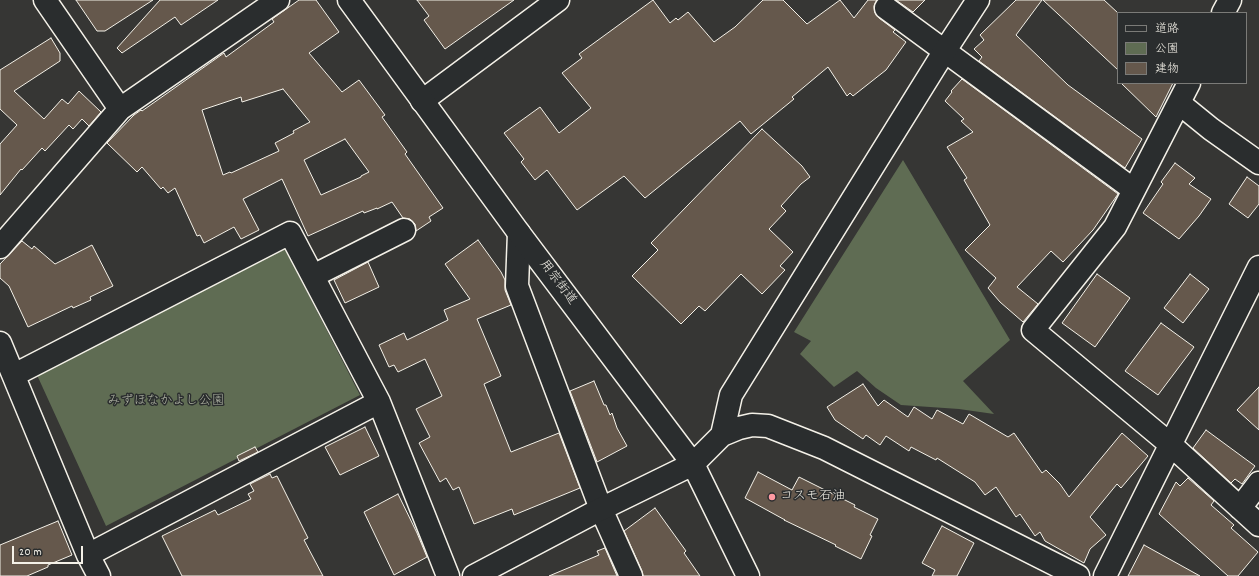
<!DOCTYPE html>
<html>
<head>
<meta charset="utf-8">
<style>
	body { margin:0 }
	#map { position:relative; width:1259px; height:576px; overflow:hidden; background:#363634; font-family:Dekko,"Klee One",sans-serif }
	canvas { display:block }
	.legend { position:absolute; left:1117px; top:12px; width:130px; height:72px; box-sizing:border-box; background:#2a2d2e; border:1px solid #7b7b78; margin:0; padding:5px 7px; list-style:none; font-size:12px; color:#f4f1e8 }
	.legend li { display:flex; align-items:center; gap:8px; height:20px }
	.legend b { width:20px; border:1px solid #7b7b78 }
	.scale { position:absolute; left:12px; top:546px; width:71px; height:18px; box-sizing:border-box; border:2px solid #f4f1e8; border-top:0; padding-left:5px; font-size:12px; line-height:14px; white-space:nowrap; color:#f4f1e8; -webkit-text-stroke:3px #2a2d2e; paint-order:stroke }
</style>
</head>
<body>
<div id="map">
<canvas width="1259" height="576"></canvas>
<ul class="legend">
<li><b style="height:5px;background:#2a2d2e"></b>道路</li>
<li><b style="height:11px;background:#5f6c53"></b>公園</li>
<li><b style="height:11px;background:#65584c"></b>建物</li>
</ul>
<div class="scale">20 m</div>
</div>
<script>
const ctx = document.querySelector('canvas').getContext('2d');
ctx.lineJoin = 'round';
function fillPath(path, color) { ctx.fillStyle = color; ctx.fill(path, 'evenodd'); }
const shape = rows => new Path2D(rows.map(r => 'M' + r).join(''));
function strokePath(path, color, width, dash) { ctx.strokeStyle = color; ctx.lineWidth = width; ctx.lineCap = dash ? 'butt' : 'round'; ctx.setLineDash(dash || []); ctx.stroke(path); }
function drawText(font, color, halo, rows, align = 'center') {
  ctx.font = font + ' Dekko,"Klee One",sans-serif'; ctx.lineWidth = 3; ctx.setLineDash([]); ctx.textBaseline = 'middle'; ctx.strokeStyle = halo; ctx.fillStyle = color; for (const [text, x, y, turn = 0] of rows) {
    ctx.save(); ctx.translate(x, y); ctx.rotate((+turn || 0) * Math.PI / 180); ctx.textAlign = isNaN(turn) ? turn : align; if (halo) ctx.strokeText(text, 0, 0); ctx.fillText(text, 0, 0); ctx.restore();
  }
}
fillPath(shape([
	[903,160,1010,340,963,381,994,414,959,409,901,405,876,388,857,371,834,387,800,354,811,341,794,332],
	[285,249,360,395,106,526,37,375]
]), '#5f6c53');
const building = shape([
	[76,0,153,0,105,31,97,31,76,0],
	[160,0,218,0,181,25,175,17,122,53,117,48,160,0],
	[299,0,316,0,339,32,309,53,342,92,359,80,385,115,382,117,407,152,405,154,443,208,429,217,431,221,416,231,415,224,410,219,403,218,392,202,377,209,377,208,364,213,363,211,308,236,282,179,243,199,259,230,241,239,234,227,204,243,200,235,197,236,175,188,168,193,163,187,161,189,142,167,137,172,107,143,134,115,141,110,142,111,224,53,226,57,274,22,272,19,299,0],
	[283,89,310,122,293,131,294,133,275,143,279,151,231,173,230,172,223,175,202,110,241,97,242,102,283,89],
	[345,139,369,172,361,176,361,177,321,195,304,160,345,139],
	[417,0,514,0,445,49,424,20,429,16,417,0],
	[653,0,670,23,676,18,678,20,688,12,714,42,735,27,763,0,783,0,807,24,840,0,854,18,868,0,877,0,874,6,875,13,879,18,895,30,893,32,906,42,886,70,853,96,850,93,847,96,828,67,792,97,794,99,751,134,740,121,645,198,624,176,577,210,547,170,535,180,521,162,524,159,504,133,540,107,559,133,591,108,562,73,582,58,579,54,653,0],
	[896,0,925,0,913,12,896,0],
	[1016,0,1042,0,1016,35,1068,85,1142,139,1125,168,979,61,982,57,974,49,984,40,980,35,1016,0],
	[1043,0,1104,0,1118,13,1118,70,1043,0],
	[51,38,60,53,60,61,14,91,44,119,62,99,68,104,79,91,101,112,89,126,82,119,73,129,69,125,45,151,42,148,22,170,21,169,0,195,0,144,17,125,0,109,0,70,51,38],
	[962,79,1118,194,1093,230,1063,262,1051,251,1017,287,1038,304,1023,322,1000,302,988,288,996,278,965,250,990,225,964,180,967,178,947,147,973,132,961,121,964,119,945,101,952,92,951,91,962,79],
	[1121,83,1173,83,1156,117,1121,83],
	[762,129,802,166,810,177,801,184,781,206,786,211,769,229,793,252,780,266,785,270,762,294,741,274,705,311,699,306,681,324,632,276,658,250,651,243,762,129],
	[1175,163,1195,178,1189,184,1211,199,1199,216,1179,239,1143,213,1163,184,1161,182,1175,163],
	[1247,177,1259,186,1259,204,1248,218,1229,204,1247,177],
	[478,240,501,272,505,280,505,290,511,305,477,319,501,376,484,384,511,452,559,433,580,488,514,515,512,509,474,524,459,487,453,490,446,478,440,482,419,443,430,437,416,409,442,396,425,359,398,372,394,365,389,367,379,345,404,333,407,340,448,320,444,310,470,299,445,264,478,240],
	[22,241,32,249,34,246,55,264,92,245,113,286,90,297,91,300,73,308,72,306,28,327,9,286,0,278,0,264,22,241],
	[368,262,379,287,345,303,334,280,368,262],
	[1097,274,1130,298,1095,347,1062,323,1097,274],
	[1190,274,1209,289,1183,323,1164,308,1190,274],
	[1161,323,1194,347,1158,395,1125,371,1161,323],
	[594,381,604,405,606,405,610,415,612,413,617,428,627,446,597,462,570,391,594,381],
	[863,384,878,406,884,400,908,417,914,407,932,419,937,410,963,424,969,414,1008,437,1014,433,1042,473,1046,470,1060,484,1069,497,1122,433,1148,456,1121,488,1117,484,1090,517,1106,535,1090,549,1084,563,1045,541,1040,532,1035,536,1020,514,1016,517,996,487,985,495,975,482,937,458,936,460,911,447,909,451,886,436,880,445,866,435,863,439,835,420,827,407,863,384],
	[1259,387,1259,430,1237,410,1259,387],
	[365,427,379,456,340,475,325,447,365,427],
	[1206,430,1255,466,1242,484,1235,479,1231,483,1193,448,1206,430],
	[255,447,258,452,239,461,237,456,255,447],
	[758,472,792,490,799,477,855,505,854,507,878,519,870,535,872,536,861,559,835,546,836,545,784,520,785,520,745,498,758,472],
	[270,474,272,478,277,476,308,538,304,540,323,576,182,576,162,536,215,510,218,515,251,499,248,494,254,491,250,484,270,474],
	[1188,478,1214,501,1211,505,1234,525,1231,528,1258,552,1238,576,1228,576,1159,514,1176,482,1180,486,1188,478],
	[398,494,417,533,427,557,394,575,364,512,398,494],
	[655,508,686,551,684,553,700,576,643,576,642,571,624,531,655,508],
	[58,521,72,555,48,565,48,567,27,576,0,576,0,545,58,521],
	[942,526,974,543,957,576,932,576,935,570,922,563,942,526],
	[1144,545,1200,576,1128,576,1144,545],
	[605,548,617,576,549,576,599,555,597,551,605,548]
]);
fillPath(building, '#65584c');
strokePath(building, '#f4f1e8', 1);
const street = shape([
	[45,0,120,109],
	[886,8,1134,190],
	[1223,13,1230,0],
	[1189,83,1115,227,1033,330,1171,445,1259,525],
	[422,101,558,0],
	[1179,103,1211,129,1259,163],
	[519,233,517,286,601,509,631,576],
	[0,247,120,109,278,0],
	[313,276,404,230],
	[0,343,88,555,99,576],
	[14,375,290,233,379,402,448,576],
	[1240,508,1259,483],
	[88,555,379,402],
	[1105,576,1259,267]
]);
const secondary = shape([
	[349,0,519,233,693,464,748,576],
	[722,435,731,395,944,52,978,0],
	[474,576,601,509,693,464,722,435,739,428,752,425,768,426,824,448,1078,576]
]);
strokePath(street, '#f4f1e8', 25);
strokePath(secondary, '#f4f1e8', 25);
strokePath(street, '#2a2d2e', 22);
strokePath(secondary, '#2a2d2e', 22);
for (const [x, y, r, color] of [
	[772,497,4,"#ff9aa2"]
]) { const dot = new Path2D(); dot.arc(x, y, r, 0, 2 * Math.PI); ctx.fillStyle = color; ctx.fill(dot); strokePath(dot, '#2a2d2e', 1.5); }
drawText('13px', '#f4f1e8', '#2a2d2e', [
	["用宗街道",557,283,53]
]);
drawText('13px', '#b1b5a5', '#2a2d2e', [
	["みずほなかよし公園",166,402]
]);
drawText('13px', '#f4f1e8', '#2a2d2e', [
	["コスモ石油",780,497]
], 'left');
</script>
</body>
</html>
